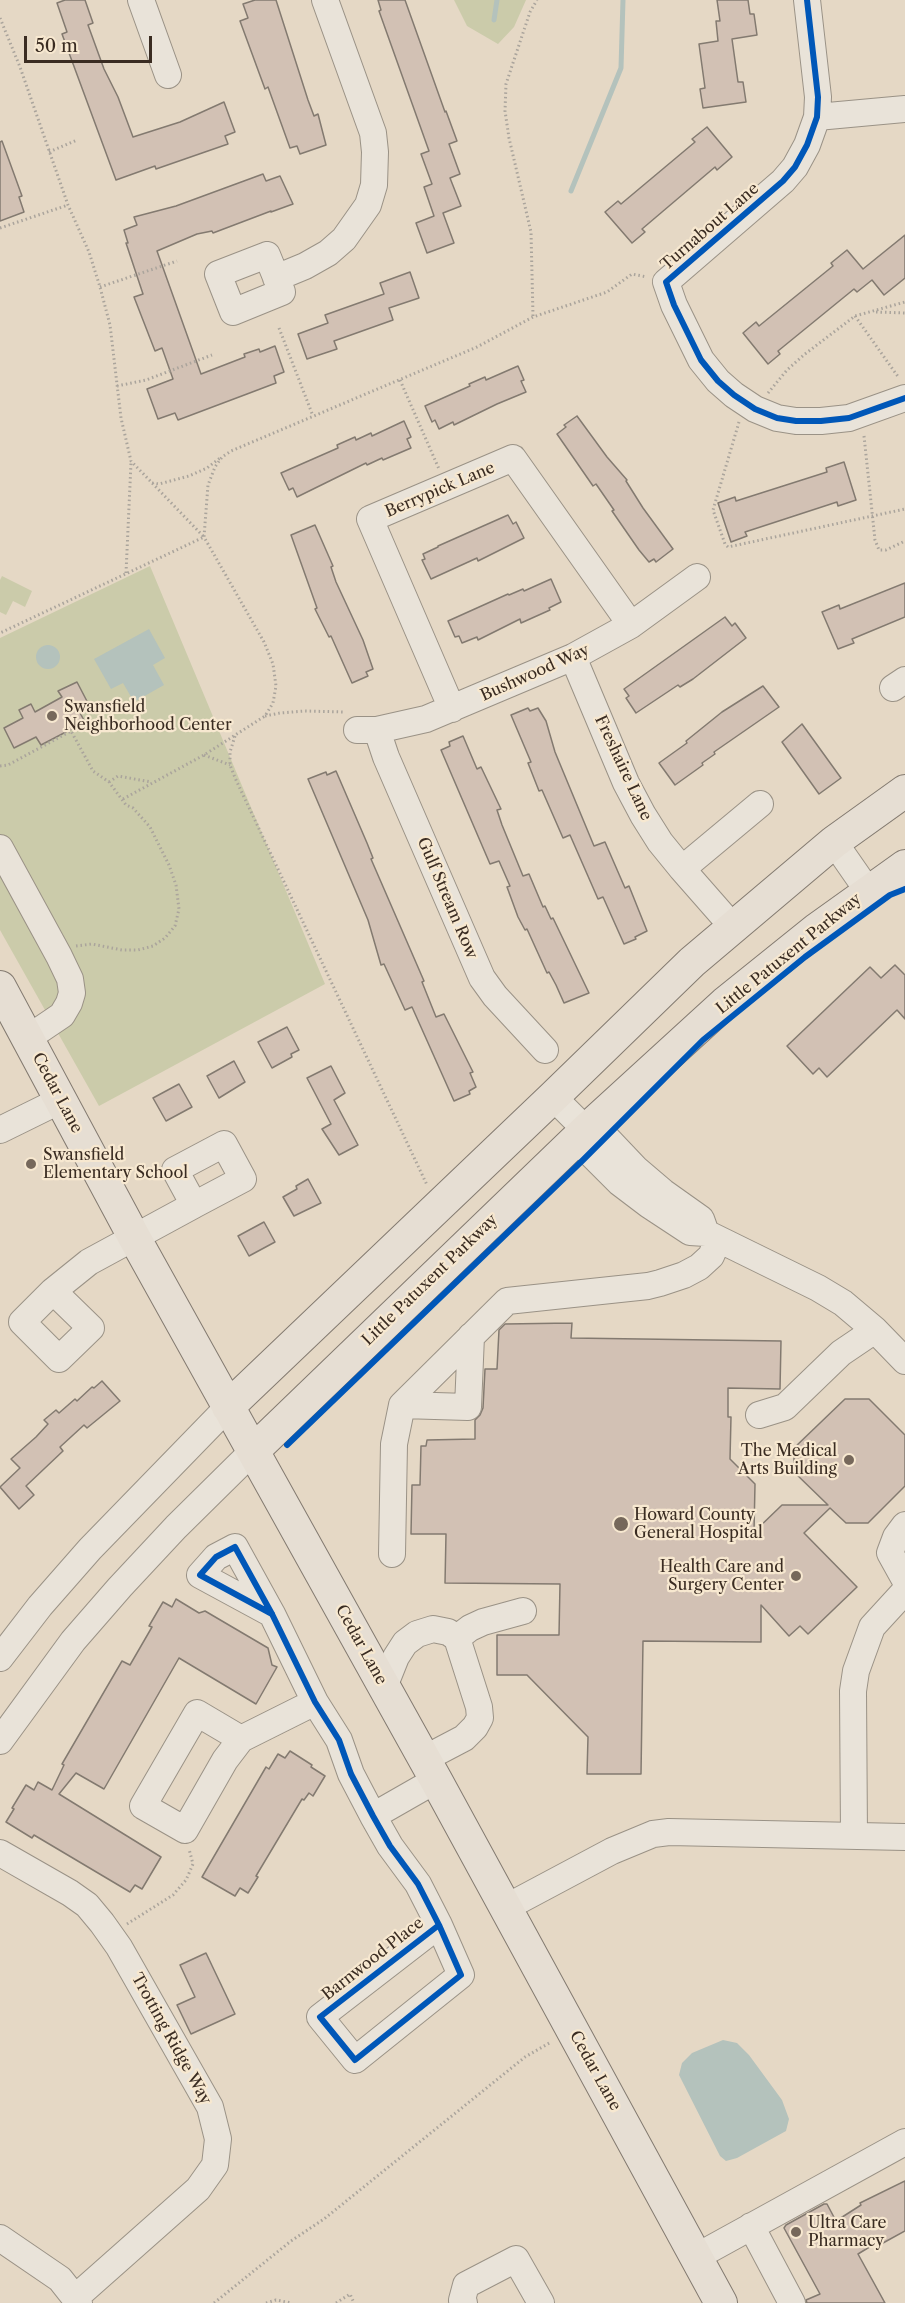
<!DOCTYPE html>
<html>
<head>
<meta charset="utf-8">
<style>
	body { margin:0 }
	#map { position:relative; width:905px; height:2303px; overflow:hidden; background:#e5d8c5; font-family:"Libre Caslon Text",serif }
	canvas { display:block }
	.scale { position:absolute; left:24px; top:36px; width:128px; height:27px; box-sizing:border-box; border:3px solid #3a2c22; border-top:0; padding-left:8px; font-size:18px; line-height:21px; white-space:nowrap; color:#3a2c22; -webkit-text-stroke:4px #f7e8d0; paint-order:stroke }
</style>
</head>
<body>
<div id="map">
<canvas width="905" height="2303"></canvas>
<div class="scale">50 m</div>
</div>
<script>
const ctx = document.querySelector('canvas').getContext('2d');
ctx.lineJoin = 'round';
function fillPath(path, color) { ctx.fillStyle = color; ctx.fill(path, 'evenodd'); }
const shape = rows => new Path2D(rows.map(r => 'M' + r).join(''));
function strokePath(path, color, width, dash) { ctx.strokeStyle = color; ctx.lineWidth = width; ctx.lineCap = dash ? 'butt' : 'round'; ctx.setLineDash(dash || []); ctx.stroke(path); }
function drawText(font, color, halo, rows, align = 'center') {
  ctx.font = font + ' "Libre Caslon Text",serif'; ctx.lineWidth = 4.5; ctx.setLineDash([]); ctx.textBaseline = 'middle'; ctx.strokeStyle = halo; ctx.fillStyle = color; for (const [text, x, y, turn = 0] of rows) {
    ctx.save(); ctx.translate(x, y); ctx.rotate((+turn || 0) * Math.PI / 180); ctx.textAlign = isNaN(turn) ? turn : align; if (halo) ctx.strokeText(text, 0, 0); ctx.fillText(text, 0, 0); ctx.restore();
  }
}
fillPath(shape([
	[454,0,526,0,514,27,498,44,467,26],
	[150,566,325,984,99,1106,0,930,0,638],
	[2,576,32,591,25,607,13,601,6,615,0,612,0,580]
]), '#cbcbaa');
fillPath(shape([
	[149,629,165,658,153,665,164,685,134,702,123,683,111,689,94,659],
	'36 657a12 12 0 1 1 24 0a12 12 0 1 1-24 0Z',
	[723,2040,737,2043,749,2055,782,2100,789,2119,786,2131,737,2158,726,2161,720,2156,679,2075,682,2063,692,2053]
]), '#b4c2bc');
strokePath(shape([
	[494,20,497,0],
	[571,191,621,68,623,0]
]), '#b4c2bc', 5);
const building = shape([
	[65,0,85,0,93,23,88,25,104,69,118,97,133,137,180,122,224,102,235,132,225,136,228,144,156,169,155,166,116,180,62,34,67,32,57,3,65,0],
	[255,0,276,0,308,100,314,116,318,114,326,145,300,154,297,146,290,148,268,87,265,89,240,21,248,18,243,4,255,0],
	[378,0,405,0,445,112,446,111,457,141,449,144,460,174,450,178,461,206,443,213,454,243,427,253,416,223,434,216,424,187,432,184,421,154,429,151,379,11,381,10,378,0],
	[717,0,748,0,750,14,754,14,757,35,732,39,738,82,743,82,746,102,703,108,700,89,705,88,699,44,718,41,716,21,720,21,717,0],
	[707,127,732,157,717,170,715,167,642,229,645,232,632,243,605,212,618,201,621,204,695,142,692,139,707,127],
	[2,141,22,196,19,197,24,212,0,221,0,142,2,141],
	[263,174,266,181,280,176,293,204,271,212,271,211,213,233,212,231,197,234,157,251,201,374,245,357,244,354,259,349,260,352,275,346,284,372,274,376,276,383,247,394,178,420,175,413,158,419,147,389,173,379,162,348,155,351,134,297,143,294,126,243,128,243,124,230,137,225,134,217,176,206,263,174],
	[905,235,905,278,884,295,872,280,857,292,854,289,778,351,780,354,768,364,743,333,756,322,759,326,833,266,831,263,847,250,863,269,905,235],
	[410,272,419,298,389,308,393,320,334,341,337,349,307,359,298,334,328,323,325,315,384,294,380,283,410,272],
	[518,366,524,380,521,381,526,392,497,404,454,425,453,422,439,429,435,420,432,422,425,406,470,386,469,384,485,377,486,380,518,366],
	[577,416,607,457,627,480,626,481,643,508,673,549,656,562,654,559,649,562,639,550,612,511,614,510,596,484,593,486,557,434,566,427,564,425,577,416],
	[404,421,411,437,407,439,411,448,383,460,382,458,367,465,366,463,297,497,293,488,289,490,281,473,338,448,337,445,355,437,356,440,371,433,372,436,404,421],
	[844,462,856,500,838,506,837,502,745,532,747,536,731,542,718,503,735,497,736,501,827,472,826,468,844,462],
	[508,515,513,524,516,522,524,538,478,561,477,558,431,579,422,560,425,559,423,554,438,547,438,546,508,515],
	[315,525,333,566,331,567,336,582,363,640,373,669,366,672,368,676,352,683,331,636,329,637,315,609,317,608,291,535,315,525],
	[551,579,561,602,549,608,550,610,521,623,520,619,478,640,477,637,462,643,459,636,455,637,448,621,508,594,509,595,523,589,524,591,551,579],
	[905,583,905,617,852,639,854,643,838,649,822,612,839,605,840,609,905,583],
	[725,617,732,626,735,623,746,638,693,679,680,687,678,685,636,713,626,698,629,696,624,689,725,617],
	[77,682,90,707,80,713,85,722,41,745,36,737,14,748,4,728,23,718,19,710,31,704,35,712,62,697,58,691,77,682],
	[763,686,779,707,714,752,715,754,702,763,703,765,675,785,659,763,687,743,686,741,722,712,763,686],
	[528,708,530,711,538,708,546,721,555,752,594,846,605,842,625,888,629,886,647,931,635,937,636,939,624,944,603,897,598,899,570,835,563,838,542,790,539,791,528,763,531,762,511,715,528,708],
	[802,724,841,778,819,794,782,742,802,724],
	[463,736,477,769,481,767,501,809,497,810,502,825,523,876,529,874,543,907,545,906,551,919,553,918,589,993,564,1003,556,985,549,972,547,973,527,929,525,930,518,917,507,887,510,886,499,861,490,864,441,750,450,746,449,742,463,736],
	[336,771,367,843,373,858,371,859,424,981,422,982,436,1017,444,1014,473,1072,470,1073,476,1087,469,1091,470,1094,454,1101,412,1007,405,1010,384,964,381,965,368,920,308,779,326,772,327,775,336,771],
	[895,965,905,975,905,1019,897,1010,827,1077,819,1068,813,1074,787,1046,870,967,881,978,895,965],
	[287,1027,299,1050,291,1054,292,1057,272,1068,258,1042,287,1027],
	[234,1061,245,1082,219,1098,207,1076,234,1061],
	[331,1066,345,1093,334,1100,358,1145,339,1155,322,1129,331,1124,307,1078,331,1066],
	[179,1084,192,1107,166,1121,153,1098,179,1084],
	[308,1179,321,1203,294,1216,283,1197,297,1189,296,1186,308,1179],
	[264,1222,275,1242,249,1256,238,1236,264,1222],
	[572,1323,571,1338,781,1341,780,1389,728,1388,728,1417,731,1417,730,1459,755,1484,754,1532,782,1505,828,1505,794,1472,794,1448,845,1399,869,1399,905,1435,905,1486,868,1523,846,1523,830,1508,804,1533,857,1587,808,1634,800,1626,789,1636,761,1605,761,1642,643,1641,641,1774,587,1774,588,1737,527,1675,497,1675,497,1635,559,1635,560,1584,445,1583,446,1534,411,1534,412,1485,420,1485,421,1446,426,1446,427,1440,475,1439,475,1420,480,1415,483,1408,485,1369,497,1369,499,1330,505,1324,572,1323],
	[102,1381,120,1401,87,1428,84,1425,60,1447,63,1451,26,1486,34,1495,19,1509,0,1487,20,1468,11,1459,36,1437,48,1424,44,1420,56,1410,59,1413,75,1399,77,1401,92,1387,94,1388,102,1381],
	[176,1599,199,1613,205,1611,268,1648,272,1665,277,1667,256,1704,179,1658,104,1789,76,1773,59,1794,161,1857,142,1889,135,1885,130,1892,34,1835,32,1838,6,1822,14,1809,12,1808,26,1785,34,1790,38,1782,52,1790,64,1765,62,1764,122,1661,130,1665,152,1627,149,1626,163,1602,172,1607,176,1599],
	[290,1751,312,1765,311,1767,325,1776,313,1796,309,1793,304,1800,302,1799,256,1876,258,1877,248,1893,240,1888,235,1896,202,1877,266,1767,269,1769,278,1754,285,1758,290,1751],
	[206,1953,235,2014,191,2034,177,2005,195,1997,180,1965,206,1953],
	[905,2181,905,2231,883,2243,881,2240,858,2254,885,2303,807,2303,806,2300,820,2294,784,2228,786,2225,824,2204,827,2204,836,2221,861,2205,860,2203,905,2181]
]);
fillPath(building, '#d2c1b4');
strokePath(building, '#837a70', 1.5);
const minor = shape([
	[141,0,168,75],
	[807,0,818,97,817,117,807,145,795,167,783,181,666,282,674,305,701,360,718,381,734,395,755,409,777,418,796,421,821,421,849,418,905,398],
	[817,117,905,109],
	[267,255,282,292,233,312,218,274,267,255],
	[276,278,305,266,328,253,344,239,368,205,374,185,375,152,373,133,325,0],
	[573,657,626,783,643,815,660,842,682,869,732,926],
	[893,688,905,680],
	[452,709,370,519,513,458,631,625],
	[357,730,377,730,426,719,573,657,631,625,697,577],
	[377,730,386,757,482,978,495,996,545,1050],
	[834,842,868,891],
	[0,848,59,956,70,979,72,993,69,1003,62,1015,28,1038],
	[682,869,760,804],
	[553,1097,586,1130],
	[0,1130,61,1100],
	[706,1233,701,1219,663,1192,636,1169,599,1130,586,1130,583,1146,620,1183,649,1205,690,1232,706,1233,818,1288,843,1303,875,1330,905,1361],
	[53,1291,91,1328,59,1359,22,1322,53,1291,89,1262,194,1205,175,1170,224,1144,243,1179,194,1205],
	[402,1405,468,1407,471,1336],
	[759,1415,785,1407,841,1353,875,1330],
	[905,1525,896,1537,890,1553,905,1580],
	[392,1554,394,1444,402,1405,507,1301,648,1286,660,1283,684,1275,699,1267,711,1256,718,1240],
	[272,1614,200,1575,216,1557,235,1547,272,1614,315,1702,339,1740,351,1774,373,1816,390,1846,418,1884,439,1925,320,2017,355,2060,461,1975,439,1925],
	[457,1638,470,1628,483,1622,523,1611],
	[0,1658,40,1606,90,1549,228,1407],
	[384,1687,396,1657,405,1643,417,1634,433,1629,448,1632,457,1638,479,1707,480,1718,475,1727,464,1738,424,1759],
	[241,1739,197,1713,143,1806,185,1830,225,1760,241,1739,315,1702],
	[0,1741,73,1641,120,1587,176,1527,253,1451],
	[373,1816,436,1780],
	[854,1836,853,1691,856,1671,872,1627,905,1591],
	[0,1853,70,1893,87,1905,102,1923,119,1947,210,2107,218,2139,215,2165,198,2189,75,2298],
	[505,1908,612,1851,653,1834,669,1832,905,1837],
	[751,2226,792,2303],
	[0,2238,60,2279,79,2303],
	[696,2257,905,2142],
	[464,2303,462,2300,466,2285,516,2259,541,2303]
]);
const major = shape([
	[0,987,134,1237,436,1780,721,2303],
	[228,1407,553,1097,692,962,834,842,905,791],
	[253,1451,586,1130,725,1003,817,929,905,866]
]);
strokePath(minor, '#9a9286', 28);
strokePath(major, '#837a70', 34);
strokePath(shape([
	[0,18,20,67,68,205,89,252,100,287,110,325,121,418,131,461,204,537,0,633],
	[49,152,77,140],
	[0,228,68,205],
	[100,287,177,261],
	[876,312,905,313],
	[533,316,531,232,509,138,505,111,506,84,530,12,537,0],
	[855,316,899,378],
	[279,328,313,416],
	[400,380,439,469],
	[117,386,146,380,212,355],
	[768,393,787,370,805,354,855,316,905,302],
	[739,422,713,510,725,544,728,547,905,509],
	[864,436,875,540,879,550,886,550,905,541],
	[152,483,159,484,189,476,207,468,220,458],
	[126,573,131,463],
	[265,716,280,713,305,711,344,712],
	[235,736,230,752,230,765,236,780,427,1185],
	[204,755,230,765],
	[0,766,8,765,71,731,93,771,109,782,126,805,133,808,150,827,169,865,176,885,179,909,175,926,165,938,153,946,138,950,122,950,92,944,76,946],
	[109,782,118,776,151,782],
	[123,799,204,755,265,716,273,703,276,686,273,664,264,642,204,537,208,485,215,467,222,457,231,451,477,347,533,317,607,292,632,274,647,277],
	[127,1924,173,1895,186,1880,193,1864,189,1849],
	[214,2303,291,2241,324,2219,525,2057,551,2042],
	[266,2303,276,2300,292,2303],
	[336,2303,350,2294,354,2303]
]), '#aaa49c', 3, [1.5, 3]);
strokePath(minor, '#e9e3d9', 26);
strokePath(major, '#e6ded3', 32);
strokePath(shape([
	[807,0,818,97,817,117,807,145,795,167,783,181,666,282,674,305,701,360,718,381,734,395,755,409,777,418,796,421,821,421,849,418,905,398],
	[287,1445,583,1160,703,1040,805,957,890,895,905,889],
	[272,1614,200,1575,216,1557,235,1547,272,1614,315,1702,339,1740,351,1774,373,1816,390,1846,418,1884,439,1925,320,2017,355,2060,461,1975,439,1925]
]), '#0057b8', 6);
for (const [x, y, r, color] of [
	[52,716,6,"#76685b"],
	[31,1164,6,"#76685b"],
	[849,1460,6,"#76685b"],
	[621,1524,8,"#76685b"],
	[796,1576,6,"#76685b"],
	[796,2232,6,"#76685b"]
]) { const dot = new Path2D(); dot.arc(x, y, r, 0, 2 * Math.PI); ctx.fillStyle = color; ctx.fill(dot); strokePath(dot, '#f7e8d0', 2); }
drawText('16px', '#3a2c22', '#f7e8d0', [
	["Turnabout Lane",710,227,-41],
	["Berrypick Lane",440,490,-23],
	["Bushwood Way",535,673,-24],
	["Freshaire Lane",623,768,65],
	["Gulf Stream Row",447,898,67],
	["Little Patuxent Parkway",789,954,-39],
	["Cedar Lane",57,1093,62],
	["Little Patuxent Parkway",430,1280,-44],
	["Cedar Lane",361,1645,61],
	["Barnwood Place",373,1959,-38],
	["Trotting Ridge Way",171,2039,61],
	["Cedar Lane",595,2071,61]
]);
drawText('16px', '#3a2c22', '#f7e8d0', [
	["Swansfield",64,707],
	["Neighborhood Center",64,725],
	["Swansfield",43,1155],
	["Elementary School",43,1173],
	["The Medical",837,1451,"right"],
	["Arts Building",837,1469,"right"],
	["Howard County",634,1515],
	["General Hospital",634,1533],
	["Health Care and",784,1567,"right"],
	["Surgery Center",784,1585,"right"],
	["Ultra Care",808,2223],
	["Pharmacy",808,2241]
], 'left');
</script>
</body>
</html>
